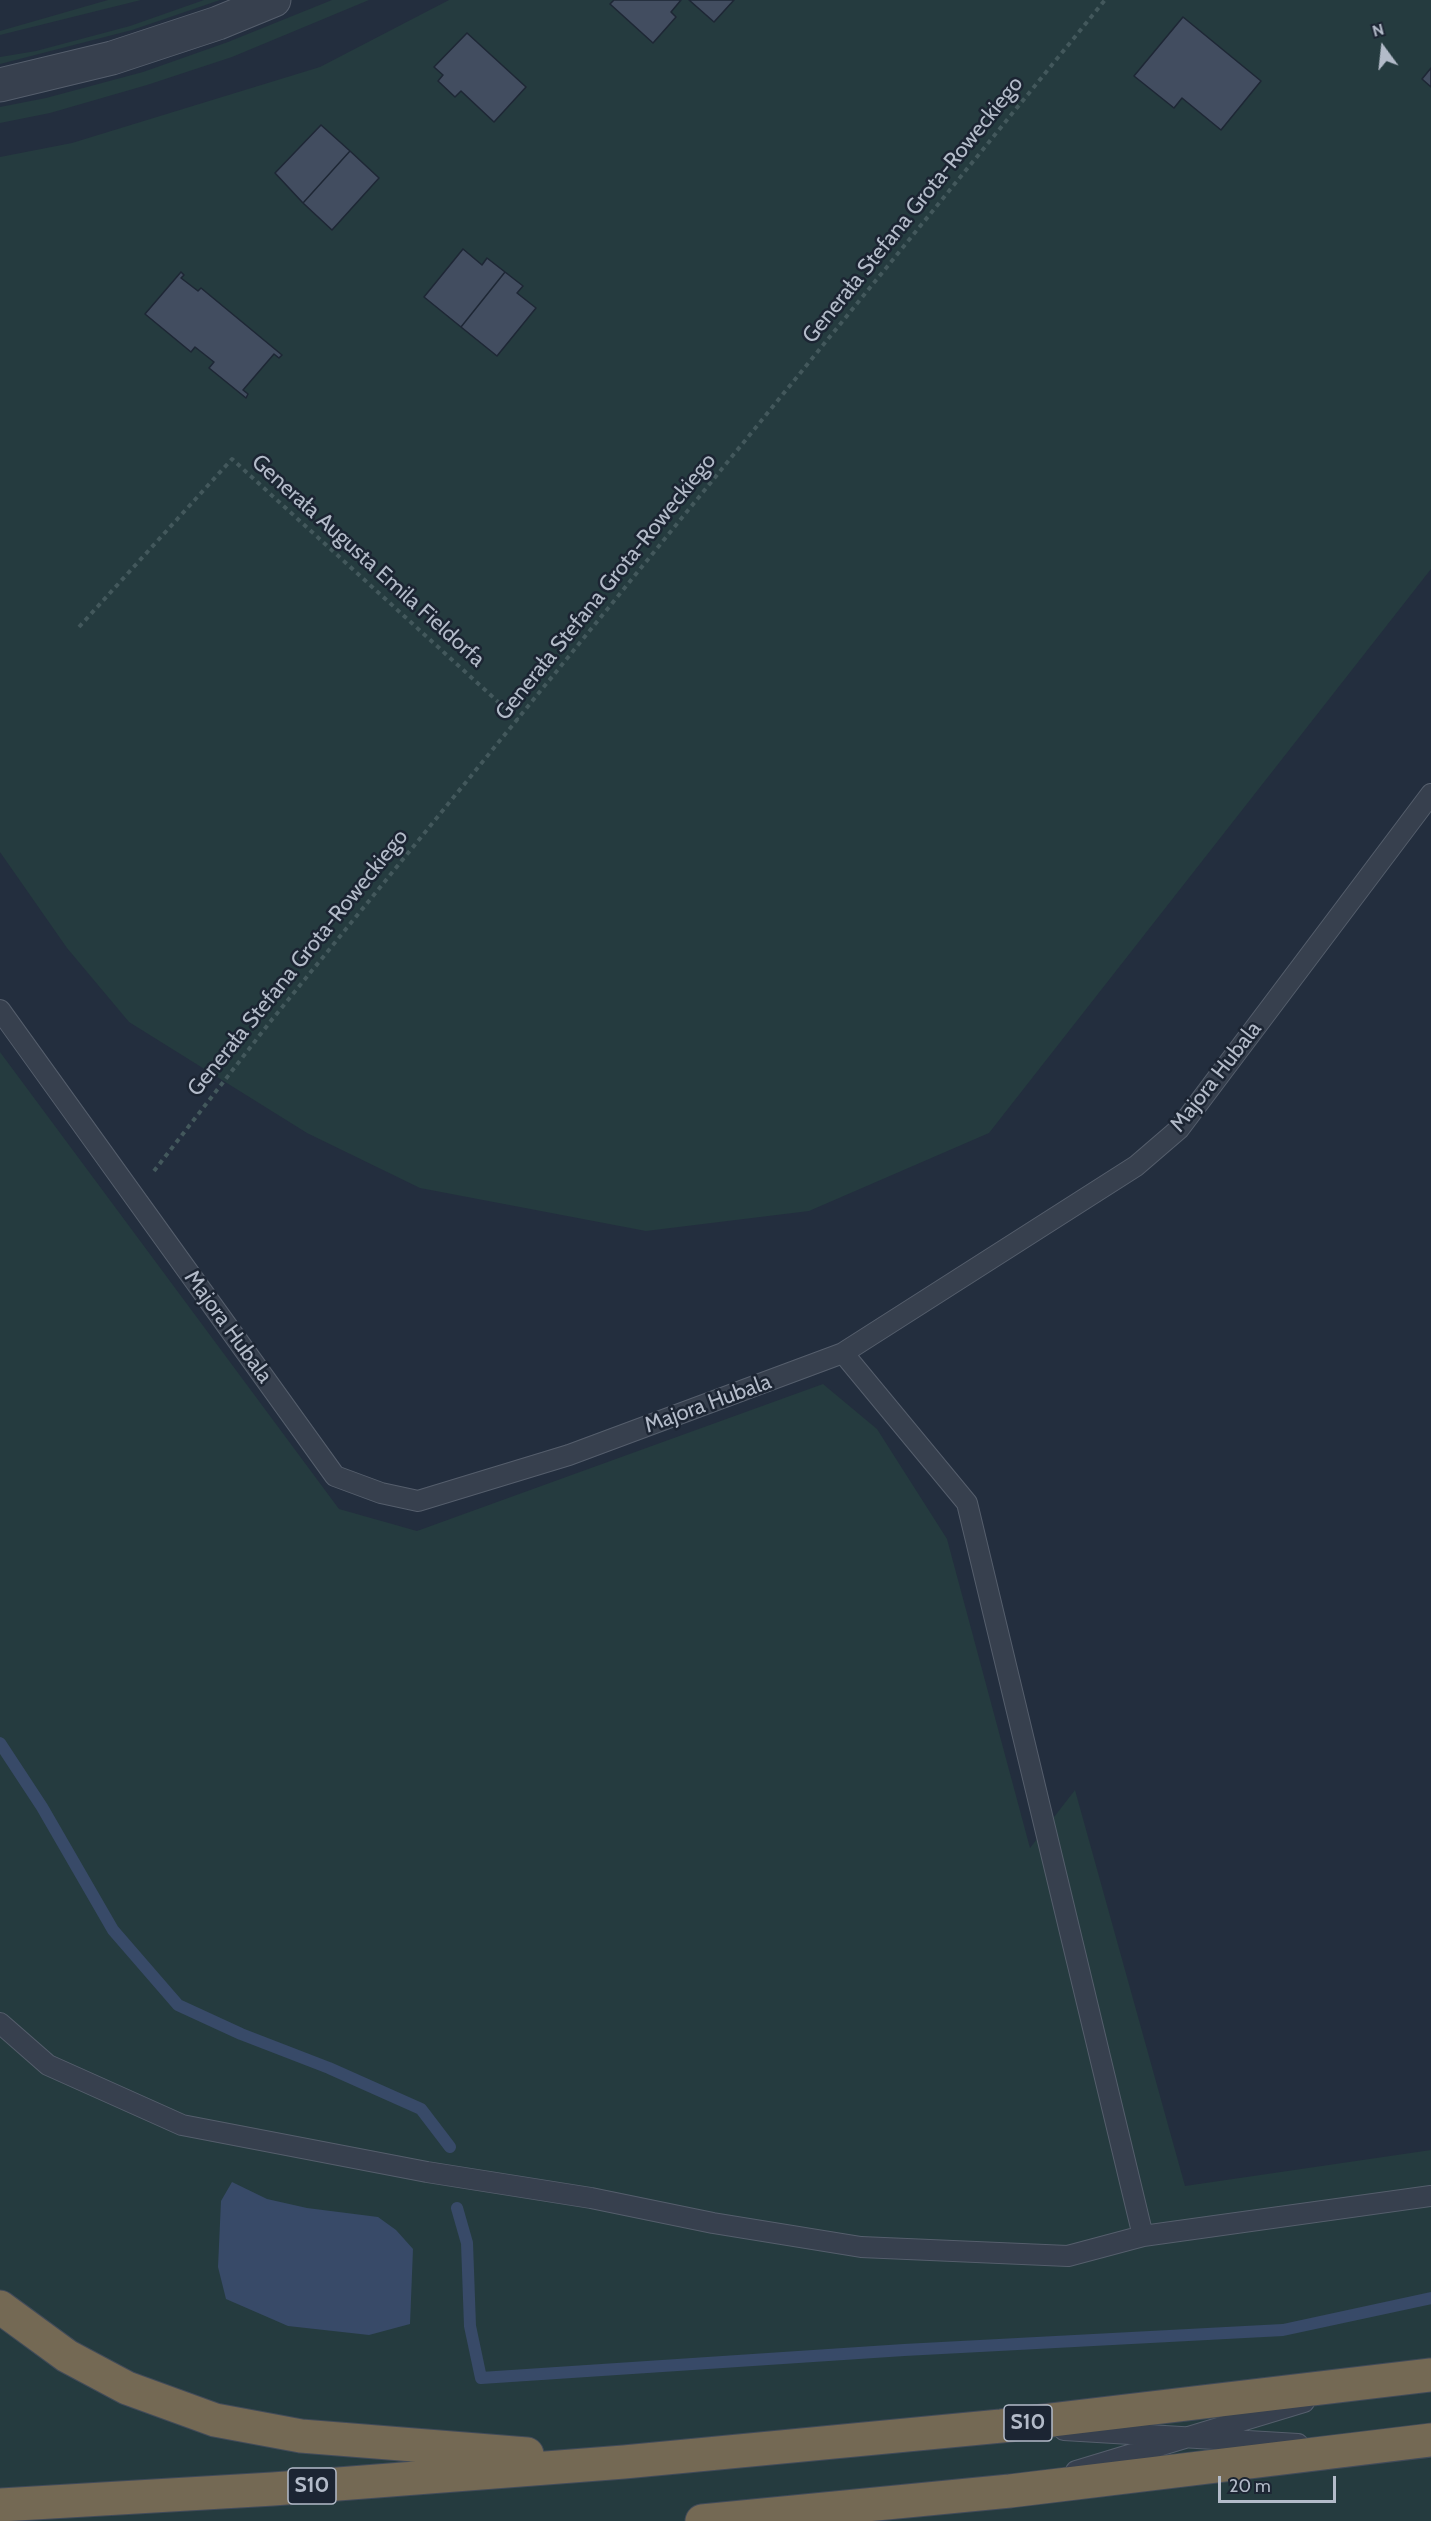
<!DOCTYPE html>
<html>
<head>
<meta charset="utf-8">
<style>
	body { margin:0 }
	#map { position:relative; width:1431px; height:2521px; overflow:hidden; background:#232e3e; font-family:Cabin,sans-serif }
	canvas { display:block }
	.north { position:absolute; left:1353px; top:18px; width:60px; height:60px; -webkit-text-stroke:4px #1c2533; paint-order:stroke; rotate:345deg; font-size:16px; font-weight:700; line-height:24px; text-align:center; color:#b3bbc9 }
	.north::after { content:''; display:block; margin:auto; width:21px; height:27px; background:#b3bbc9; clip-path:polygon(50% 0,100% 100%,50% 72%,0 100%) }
	.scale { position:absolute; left:1218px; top:2476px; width:118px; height:27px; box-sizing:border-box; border:3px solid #b3bbc9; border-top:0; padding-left:8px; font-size:18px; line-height:21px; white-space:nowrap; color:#b3bbc9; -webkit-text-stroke:4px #1c2533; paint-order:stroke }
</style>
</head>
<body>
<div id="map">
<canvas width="1431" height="2521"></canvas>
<div class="north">N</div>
<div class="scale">20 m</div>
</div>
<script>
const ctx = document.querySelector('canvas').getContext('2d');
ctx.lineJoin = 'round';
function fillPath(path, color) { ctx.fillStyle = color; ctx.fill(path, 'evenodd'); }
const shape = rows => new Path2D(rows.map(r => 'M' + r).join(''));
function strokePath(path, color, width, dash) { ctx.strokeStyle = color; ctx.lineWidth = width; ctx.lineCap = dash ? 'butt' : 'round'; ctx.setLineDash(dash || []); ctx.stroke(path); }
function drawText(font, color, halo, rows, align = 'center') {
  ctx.font = font + ' Cabin,sans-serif'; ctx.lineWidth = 5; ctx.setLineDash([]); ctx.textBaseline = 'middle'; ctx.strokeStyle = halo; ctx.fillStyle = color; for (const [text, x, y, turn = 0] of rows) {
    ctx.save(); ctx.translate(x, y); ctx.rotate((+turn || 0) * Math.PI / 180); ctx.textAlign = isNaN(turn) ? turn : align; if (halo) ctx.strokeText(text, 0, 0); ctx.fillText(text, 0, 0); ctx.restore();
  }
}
fillPath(shape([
	[108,0,141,0,0,35,0,31],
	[204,0,220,0,132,30,0,64,0,57,36,51,130,26],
	[332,0,369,0,232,57,147,85,50,113,0,123,0,107,46,98,143,72,228,42],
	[449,0,1431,0,1431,569,989,1133,809,1211,646,1231,420,1188,307,1133,129,1022,67,948,0,852,0,157,72,143,320,67],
	[0,1052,339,1509,417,1531,823,1384,877,1429,947,1539,1030,1848,1075,1790,1185,2186,1431,2150,1431,2521,0,2521]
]), '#253b3f');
fillPath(shape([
	[232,2182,267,2199,307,2208,378,2217,396,2230,413,2249,410,2324,369,2335,288,2326,226,2299,218,2267,221,2201]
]), '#384a68');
strokePath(shape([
	[0,1743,42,1807,113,1930,178,2005,241,2034,329,2068,421,2109,450,2147],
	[457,2208,467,2243,470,2326,481,2378,904,2350,1283,2330,1431,2298]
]), '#384a68', 12);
const building = shape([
	[614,0,681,0,671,12,676,17,653,43,610,4,614,0],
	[689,0,734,0,714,22,689,0],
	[1183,17,1261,81,1221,130,1182,98,1174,108,1134,76,1183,17],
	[467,33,526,87,494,122,461,91,455,97,438,81,443,75,434,67,467,33],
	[1431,68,1431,87,1422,79,1431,68],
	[321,125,350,151,303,203,275,173,321,125],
	[350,151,379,178,332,230,303,203,350,151],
	[463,249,482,265,487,258,505,272,461,327,424,297,463,249],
	[181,272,184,275,181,278,198,291,201,288,282,355,279,358,274,354,243,390,248,394,246,398,209,368,214,362,195,347,191,352,145,314,181,272],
	[505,272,523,286,517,293,536,308,497,356,461,327,505,272]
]);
fillPath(building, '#424d60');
strokePath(building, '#1e2735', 1.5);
const service = shape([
	[0,1010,335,1476,381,1493,418,1501,569,1455,843,1353,1136,1166,1179,1129,1431,794],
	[843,1353,967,1503,1143,2236],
	[0,2023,48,2065,182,2125,427,2172,591,2198,713,2223,861,2247,1068,2256,1143,2236,1431,2196],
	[1064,2430,1298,2444],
	[1076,2471,1304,2402]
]);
const minor = shape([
	[0,85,112,58,218,23,274,0]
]);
const motorway = shape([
	[0,2307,67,2356,127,2388,215,2420,301,2436,527,2454],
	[0,2505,273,2489,624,2462,1001,2426,1431,2375],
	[702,2521,1010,2491,1431,2440]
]);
strokePath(service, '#555e6c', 22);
strokePath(minor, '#555e6c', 35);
strokePath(motorway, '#424b59', 35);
strokePath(shape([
	[79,627,232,459,518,720],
	[154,1171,270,1022,1105,0]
]), '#43585c', 4, [4.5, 4.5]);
strokePath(service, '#37404e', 20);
strokePath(minor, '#37404e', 33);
strokePath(motorway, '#746954', 33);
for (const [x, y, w] of [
	[1028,2423,48],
	[312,2486,48]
]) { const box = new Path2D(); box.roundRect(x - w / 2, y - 18, w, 36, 4.5); ctx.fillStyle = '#1c2533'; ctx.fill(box); strokePath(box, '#b3bbc9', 1.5); }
drawText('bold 21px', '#b3bbc9', null, [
	["S10",1028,2423],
	["S10",312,2486]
]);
drawText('22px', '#b3bbc9', '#1c2533', [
	["Generała Stefana Grota-Roweckiego",913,210,-51],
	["Generała Augusta Emila Fieldorfa",368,561,42],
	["Generała Stefana Grota-Roweckiego",606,587,-51],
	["Generała Stefana Grota-Roweckiego",298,963,-51],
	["Majora Hubala",1216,1077,-52],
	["Majora Hubala",228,1327,54],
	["Majora Hubala",708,1404,-20]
]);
</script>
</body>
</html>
